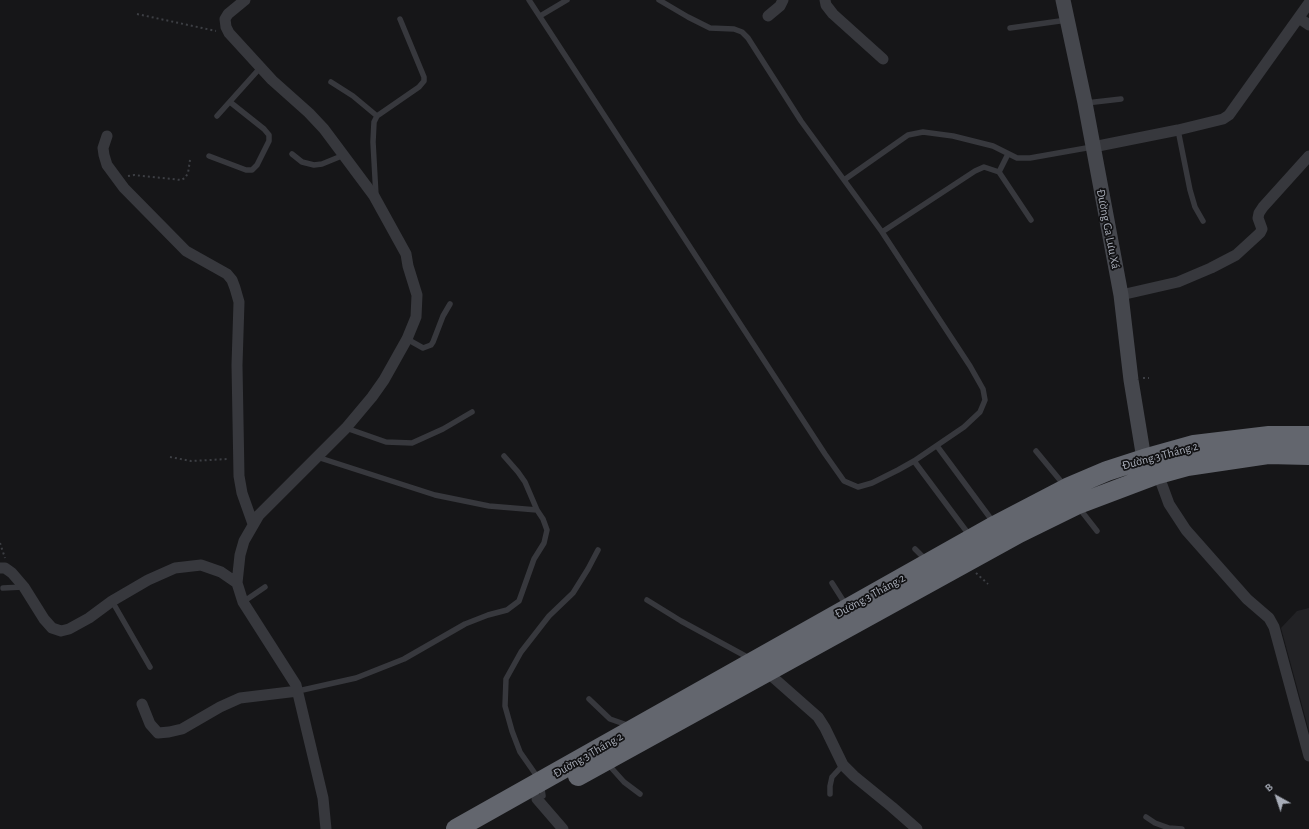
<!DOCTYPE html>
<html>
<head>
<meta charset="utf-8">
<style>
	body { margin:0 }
	#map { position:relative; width:1309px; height:829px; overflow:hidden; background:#161618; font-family:"Alegreya Sans",sans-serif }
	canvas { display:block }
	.north { position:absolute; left:1257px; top:777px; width:40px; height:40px; -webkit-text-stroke:3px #111113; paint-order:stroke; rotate:320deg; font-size:11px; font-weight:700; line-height:16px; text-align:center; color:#a8adb8 }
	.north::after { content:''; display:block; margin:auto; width:14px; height:18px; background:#a8adb8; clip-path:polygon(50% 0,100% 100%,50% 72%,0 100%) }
</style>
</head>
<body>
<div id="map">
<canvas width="1309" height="829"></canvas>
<div class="north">B</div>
</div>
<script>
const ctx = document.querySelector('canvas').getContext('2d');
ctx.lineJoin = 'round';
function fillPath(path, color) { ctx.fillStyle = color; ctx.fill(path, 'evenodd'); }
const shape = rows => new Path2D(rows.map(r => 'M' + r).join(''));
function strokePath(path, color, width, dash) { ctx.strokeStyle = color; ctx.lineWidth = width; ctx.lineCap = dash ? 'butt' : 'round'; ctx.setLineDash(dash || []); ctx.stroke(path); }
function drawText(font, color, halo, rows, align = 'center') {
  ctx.font = font + ' "Alegreya Sans",sans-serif'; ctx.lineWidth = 3.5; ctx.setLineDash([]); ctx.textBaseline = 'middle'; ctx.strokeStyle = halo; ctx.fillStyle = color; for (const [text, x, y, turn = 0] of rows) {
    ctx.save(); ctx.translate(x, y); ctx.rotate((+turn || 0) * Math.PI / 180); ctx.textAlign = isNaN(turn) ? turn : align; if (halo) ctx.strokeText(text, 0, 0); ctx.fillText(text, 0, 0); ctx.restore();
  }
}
fillPath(shape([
	[1309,608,1309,731,1281,628,1297,611]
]), '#222225');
strokePath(shape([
	[137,14,216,31],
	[128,176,134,175,181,180,185,178,188,173,190,160],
	[1143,378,1149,378],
	[170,457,191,461,228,459],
	[0,543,5,558],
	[976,573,988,584]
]), '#3d3f44', 2, [2, 3]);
strokePath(shape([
	[529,0,825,454,844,481,858,487,872,483,898,470,914,461,964,427,980,412,985,400,983,389,970,366,882,232,844,180,908,135,923,132,953,136,993,146,1017,158,1030,158,1092,147],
	[659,0,688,17,710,28,734,29,742,32,748,38,801,121,844,180],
	[540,16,567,0],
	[1010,28,1067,20],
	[331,82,353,96,377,116],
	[1086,103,1121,99],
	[217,116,260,68],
	[1178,130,1190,190,1195,207,1203,221],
	[292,154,302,162,314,165,322,164,344,155],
	[209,156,246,170,252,170,257,165,269,141,269,135,264,129,230,102],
	[999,172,1008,154],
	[376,196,373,142,374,122,377,116,419,87,424,81,424,77,400,19],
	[882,232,975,171,984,167,999,172,1031,220],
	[407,339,423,348,431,345,433,342,443,316,450,304],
	[346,428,386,442,412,443,443,429,472,412],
	[937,446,994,523],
	[1036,451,1064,485],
	[317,457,435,495,489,506,537,510],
	[914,461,970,536],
	[1079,508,1097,531],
	[915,549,926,560],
	[832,583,846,605],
	[3,588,23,587],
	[647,600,681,621,749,658],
	[112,601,150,667],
	[243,602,265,587],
	[298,691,356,678,404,659,465,624,488,615,507,610,519,601,534,559,544,543,547,530,543,519,537,510,525,482,518,472,504,456],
	[589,699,610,719,630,726],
	[607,763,624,782,640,794],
	[830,794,830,786,832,777,843,765],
	[543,796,541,782,520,752,512,731,505,706,506,679,521,652,549,616,573,593,588,569,598,550],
	[1146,817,1155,823,1169,828,1182,829]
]), '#37383d', 5.5);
strokePath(shape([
	[245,0,228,14,225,19,226,27,229,33,272,80,309,113,324,129,374,196,406,254,408,266,417,295,416,317,407,339,384,380,372,397,346,428,259,515,244,541,240,555,237,583,243,602,296,685,323,798,326,829],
	[825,0,826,5,833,14,883,59],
	[768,16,780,6,783,0],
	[1299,18,1309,25],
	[107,136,103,148,104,155,107,165,124,188,186,251,227,274,232,280,235,288,239,302,237,365,239,476,242,493,253,524],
	[1093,147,1178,130,1223,119,1229,115,1309,3],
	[1121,295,1178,282,1211,268,1236,255,1260,233,1262,229,1258,218,1259,213,1263,207,1309,156],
	[1158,474,1169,504,1186,530,1247,599,1269,618,1274,627,1309,756],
	[0,568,5,568,12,573,24,587,44,619,52,628,61,631,69,629,89,618,112,601,148,580,175,568,201,565,221,572,237,583],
	[767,672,818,717,825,728,843,765,854,776,892,807,917,829],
	[142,704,150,724,158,733,169,732,182,729,220,707,240,698,298,691],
	[537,799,563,829]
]), '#37383d', 11);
strokePath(shape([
	[1063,0,1085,103,1121,295,1131,380,1144,459]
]), '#45474d', 15);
strokePath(shape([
	[578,776,1019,533,1076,505,1158,474,1187,466,1268,454,1309,455],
	[456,829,996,525,1067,488,1107,471,1144,459,1194,445,1269,436,1309,436]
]), '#63666e', 20);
drawText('12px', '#a8adb8', '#111113', [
	["Đường Ga Lưu Xá",1108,229,79],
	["Đường 3 Tháng 2",1160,456,-15],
	["Đường 3 Tháng 2",870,596,-29],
	["Đường 3 Tháng 2",588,755,-30]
]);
</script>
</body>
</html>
